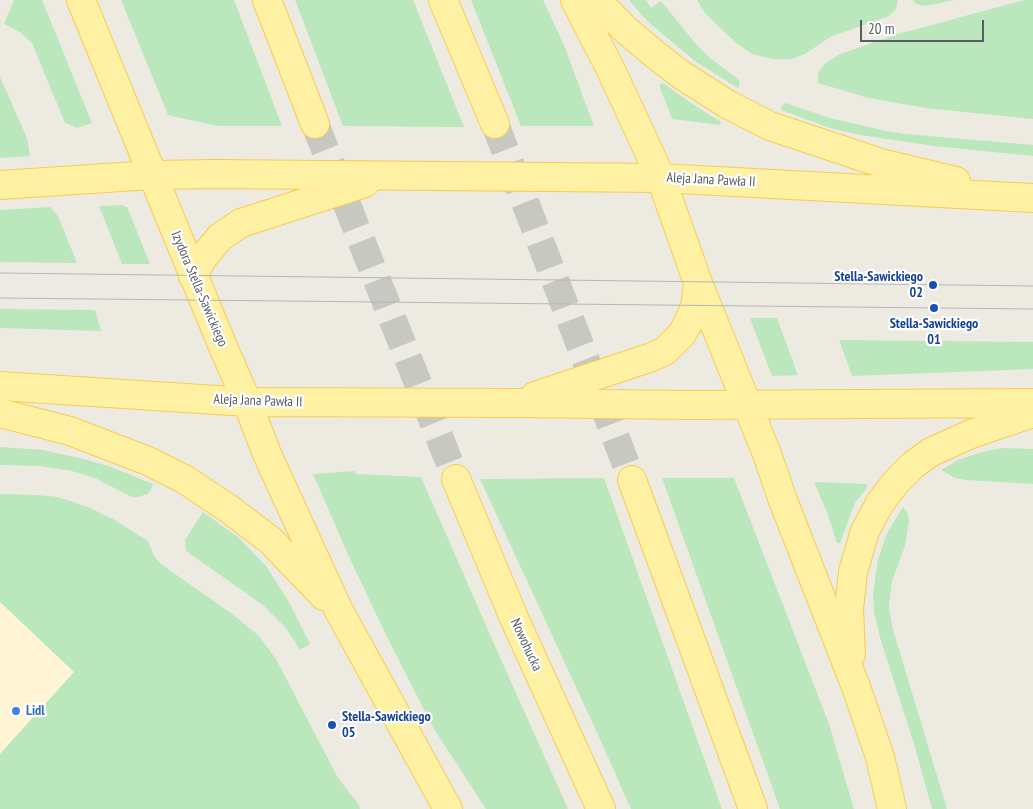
<!DOCTYPE html>
<html>
<head>
<meta charset="utf-8">
<style>
	body { margin:0 }
	#map { position:relative; width:1033px; height:809px; overflow:hidden; background:#edebe1; font-family:"PT Sans Narrow",sans-serif }
	canvas { display:block }
	.scale { position:absolute; left:860px; top:20px; width:124px; height:22px; box-sizing:border-box; border:2px solid #595d63; border-top:0; padding-left:6px; font-size:15px; line-height:18px; white-space:nowrap; color:#595d63; -webkit-text-stroke:4px #fff; paint-order:stroke }
</style>
</head>
<body>
<div id="map">
<canvas width="1033" height="809"></canvas>
<div class="scale">20 m</div>
</div>
<script>
const ctx = document.querySelector('canvas').getContext('2d');
ctx.lineJoin = 'round';
function fillPath(path, color) { ctx.fillStyle = color; ctx.fill(path, 'evenodd'); }
const shape = rows => new Path2D(rows.map(r => 'M' + r).join(''));
function strokePath(path, color, width, dash) { ctx.strokeStyle = color; ctx.lineWidth = width; ctx.lineCap = dash ? 'butt' : 'round'; ctx.setLineDash(dash || []); ctx.stroke(path); }
function drawText(font, color, halo, rows, align = 'center') {
  ctx.font = font + ' "PT Sans Narrow",sans-serif'; ctx.lineWidth = 4.5; ctx.setLineDash([]); ctx.textBaseline = 'middle'; ctx.strokeStyle = halo; ctx.fillStyle = color; for (const [text, x, y, turn = 0] of rows) {
    ctx.save(); ctx.translate(x, y); ctx.rotate((+turn || 0) * Math.PI / 180); ctx.textAlign = isNaN(turn) ? turn : align; if (halo) ctx.strokeText(text, 0, 0); ctx.fillText(text, 0, 0); ctx.restore();
  }
}
fillPath(shape([
	[0,602,74,672,0,754]
]), '#fff5d4');
fillPath(shape([
	[14,0,42,0,92,123,77,128,65,123,32,43,21,33,4,24],
	[121,0,234,0,282,126,218,126,168,115],
	[295,0,413,0,464,127,343,126],
	[471,0,543,0,564,45,594,126,521,126],
	[629,0,646,0,651,8,661,1,696,44,710,58,739,80,740,84,738,88,695,61,647,21],
	[697,0,898,0,896,9,889,16,830,37,805,54,792,59,772,59,752,54,735,42,705,13],
	[913,0,955,0,925,6,916,4],
	[1024,0,1033,0,1033,119,925,108,869,98,818,83,818,72,827,62,840,54,898,34],
	[0,77,27,138,30,156,0,158],
	[663,83,691,103,721,122,720,125,672,119,659,85],
	[786,103,830,118,886,131,906,134,1033,145,1033,156,934,146,860,135,830,128,781,110,782,105],
	[122,205,127,207,128,209,150,264,122,264,99,206],
	[50,207,58,216,77,263,0,262,0,210],
	[0,309,95,310,101,331,0,328],
	[750,318,777,318,798,375,772,376],
	[839,340,1033,342,1033,369,852,376],
	[0,447,43,450,84,459,111,467,153,484,150,491,147,494,138,497,132,497,95,478,72,471,40,466,0,465],
	[1004,448,1033,449,1033,484,966,480,955,478,941,470,958,460,981,452],
	[355,471,356,474,421,477,499,655,568,809,486,809,434,729,388,639,350,559,313,474],
	[604,478,722,809,631,809,599,737,480,479],
	[662,478,734,478,829,724,854,809,780,809],
	[814,482,867,484,867,488,855,503,840,543,837,543,827,512],
	[0,494,38,495,58,497,88,507,113,519,148,541,154,556,161,564,235,616,259,636,276,659,338,778,359,805,360,809,0,809,0,754,74,672,0,602],
	[903,507,908,514,909,521,905,546,892,581,889,607,892,626,947,809,932,809,914,744,881,641,874,612,873,594,878,559,887,533],
	[203,512,239,538,266,566,289,602,310,644,300,650,286,628,263,605,186,551,185,540]
]), '#bbe7bc');
strokePath(shape([
	[315,124,456,479],
	[495,124,632,480]
]), '#c8c8c2', 28, [28, 14]);
const major = shape([
	[81,0,221,342,247,402,267,454,338,609,448,809],
	[267,0,315,124],
	[443,0,495,124],
	[575,0,610,68,661,178,698,283,767,454,782,498,856,687,880,757,892,809],
	[596,0,627,31,652,52,680,74,727,104,770,126,881,163,956,181],
	[0,185,151,175,214,174,661,178,1033,198],
	[193,276,202,259,220,237,241,223,365,183],
	[0,386,247,402,516,403,688,405,1033,403],
	[535,396,652,357,665,351,682,334,687,325,695,307,698,283],
	[0,413,70,431,148,461,184,479,229,509,270,540,324,596],
	[456,479,514,618,601,809],
	[632,480,753,809],
	[851,654,849,609,853,572,865,531,880,503,896,482,913,465,931,452,971,434,1033,413]
]);
strokePath(major, '#f8cb4f', 30);
strokePath(major, '#fff1a4', 28);
strokePath(shape([
	[0,273,1033,286],
	[0,298,1033,309]
]), '#b4b5b6', 1);
for (const [x, y, r, color] of [
	[933,285,5,"#1a4fb4"],
	[934,308,5,"#1a4fb4"],
	[16,711,5,"#3f7fe0"],
	[332,725,5,"#1a4fb4"]
]) { const dot = new Path2D(); dot.arc(x, y, r, 0, 2 * Math.PI); ctx.fillStyle = color; ctx.fill(dot); strokePath(dot, '#fff', 2); }
drawText('14px', '#595d63', '#fff', [
	["Aleja Jana Pawła II",711,180,3],
	["Izydora Stella-Sawickiego",199,289,67],
	["Aleja Jana Pawła II",258,401,2],
	["Nowohucka",526,645,65]
]);
drawText('bold 14px', '#164399', '#fff', [
	["Stella-Sawickiego",923,277],
	["02",923,293],
	["Stella-Sawickiego",934,324,"center"],
	["01",934,340,"center"],
	["Stella-Sawickiego",342,717,"left"],
	["05",342,733,"left"]
], 'right');
drawText('bold 14px', '#366cbe', '#fff', [
	["Lidl",26,711]
], 'left');
</script>
</body>
</html>
